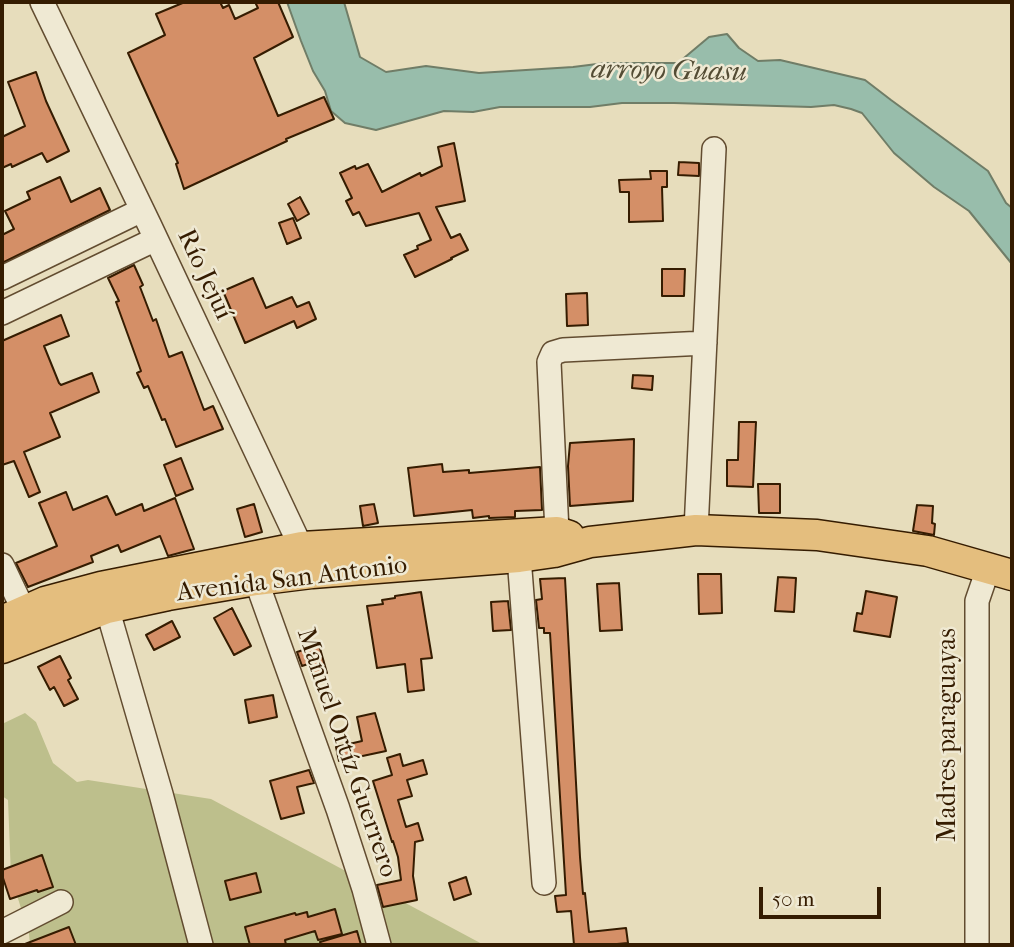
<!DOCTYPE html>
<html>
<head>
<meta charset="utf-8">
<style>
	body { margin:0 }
	#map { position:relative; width:1014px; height:947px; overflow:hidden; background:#e7ddbc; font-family:"IM FELL French Canon",serif }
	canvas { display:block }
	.frame { position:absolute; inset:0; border:4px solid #351c01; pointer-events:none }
	.scale { position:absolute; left:759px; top:887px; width:122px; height:32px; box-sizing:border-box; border:4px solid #351c01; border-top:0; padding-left:9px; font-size:21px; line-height:24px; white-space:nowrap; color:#351c01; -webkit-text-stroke:5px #efe9d3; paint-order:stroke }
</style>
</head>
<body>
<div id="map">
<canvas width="1014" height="947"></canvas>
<div class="frame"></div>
<div class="scale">50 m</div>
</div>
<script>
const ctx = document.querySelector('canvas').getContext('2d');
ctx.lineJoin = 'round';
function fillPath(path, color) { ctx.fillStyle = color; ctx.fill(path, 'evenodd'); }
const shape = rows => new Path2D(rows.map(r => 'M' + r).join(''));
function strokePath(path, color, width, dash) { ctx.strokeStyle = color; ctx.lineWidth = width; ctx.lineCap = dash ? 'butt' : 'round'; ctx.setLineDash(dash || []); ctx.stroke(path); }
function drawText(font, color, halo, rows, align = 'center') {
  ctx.font = font + ' "IM FELL French Canon",serif'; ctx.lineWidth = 5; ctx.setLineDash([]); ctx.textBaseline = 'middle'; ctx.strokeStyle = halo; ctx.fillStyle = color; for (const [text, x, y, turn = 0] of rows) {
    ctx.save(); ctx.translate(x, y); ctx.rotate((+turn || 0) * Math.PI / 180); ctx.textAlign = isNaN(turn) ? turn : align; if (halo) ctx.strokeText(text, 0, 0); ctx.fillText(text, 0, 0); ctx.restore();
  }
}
fillPath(shape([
	[25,713,36,722,53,763,77,782,88,780,211,799,484,945,30,945,29,934,11,876,8,800,2,796,2,724]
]), '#bdbf8c');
const water = shape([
	[287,2,344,2,360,57,386,72,426,66,479,73,573,67,605,63,678,63,709,37,727,34,739,48,758,61,780,60,865,80,891,100,988,171,1006,203,1012,208,1012,264,969,211,934,187,894,153,862,113,851,109,834,105,811,107,674,103,622,103,590,107,500,107,473,112,444,111,376,130,345,123,331,111,325,91,313,71,301,41,287,2]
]);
fillPath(water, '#98bdab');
strokePath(water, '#707d67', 2);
const building = shape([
	[185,2,220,2,223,8,229,5,235,19,258,8,255,2,278,2,293,37,254,58,278,116,324,97,334,119,286,139,287,141,184,189,176,164,178,163,128,53,165,35,156,14,185,2],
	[36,72,46,101,69,151,47,162,42,153,12,167,11,164,2,168,2,137,25,126,8,82,36,72],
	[454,143,465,201,436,207,451,238,460,234,468,250,451,258,452,259,415,277,404,255,418,249,417,246,431,240,419,213,366,226,359,212,353,215,346,201,352,198,340,173,355,166,356,169,368,164,382,192,420,173,421,176,442,166,438,147,454,143],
	[679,162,699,163,699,176,678,175,679,162],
	[650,171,667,171,667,187,662,187,663,221,629,222,629,192,620,192,619,180,651,179,650,171],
	[60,177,71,202,100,188,110,210,2,263,2,235,14,229,5,211,30,199,27,192,60,177],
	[300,197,309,214,297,221,288,204,300,197],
	[293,218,301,238,287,244,279,223,293,218],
	[134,265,143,285,140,287,153,321,156,319,169,357,182,352,204,410,213,406,223,429,176,447,165,419,162,420,148,386,144,388,137,373,141,371,116,302,119,301,108,278,134,265],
	[662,269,685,269,684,296,662,296,662,269],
	[253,278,266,308,292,297,297,307,309,302,316,319,297,328,294,321,245,343,223,291,253,278],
	[587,293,588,325,567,326,566,294,587,293],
	[61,315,69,336,44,346,59,383,61,385,92,373,99,392,50,413,60,437,24,452,40,492,29,497,14,461,2,465,2,341,61,315],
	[633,375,653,376,652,390,632,388,633,375],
	[739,422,756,422,753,487,727,486,727,460,738,460,739,422],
	[634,439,633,501,570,506,568,466,570,443,634,439],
	[181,458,193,489,176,496,164,465,181,458],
	[442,464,443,472,469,470,469,473,540,467,542,510,515,511,515,517,489,518,489,516,473,518,472,510,414,516,408,468,442,464],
	[758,484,780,484,780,513,759,513,758,484],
	[66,492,73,510,107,496,116,515,142,504,144,511,175,498,194,549,168,556,160,536,121,552,118,545,91,556,93,562,28,587,16,563,57,546,39,503,66,492],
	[254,504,262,532,245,537,237,509,254,504],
	[374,504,378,523,363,526,360,506,374,504],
	[917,505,933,506,932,523,935,524,934,535,913,531,917,505],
	[698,574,721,574,722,613,699,614,698,574],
	[778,577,796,578,794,612,775,611,778,577],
	[565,578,580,857,583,894,585,893,589,932,626,928,628,943,606,945,574,945,571,911,557,912,555,896,566,895,550,633,544,633,544,628,539,628,536,600,542,599,540,579,565,578],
	[619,583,622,630,600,631,597,584,619,583],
	[866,591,897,597,890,637,854,631,857,613,862,614,866,591],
	[421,592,432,658,421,659,424,690,408,692,405,664,377,668,367,606,383,604,382,600,395,598,395,596,421,592],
	[508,601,511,630,493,631,491,602,508,601],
	[232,608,251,646,234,655,214,618,232,608],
	[172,621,180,637,154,650,146,635,172,621],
	[319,645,327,673,312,677,308,664,302,666,297,652,319,645],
	[60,656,71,678,68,680,78,699,64,706,54,687,50,690,38,667,60,656],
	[273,695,277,717,249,723,245,700,273,695],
	[375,713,386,751,339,761,336,747,362,741,357,717,375,713],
	[400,754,403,766,423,760,427,774,407,780,412,796,398,800,406,827,418,823,423,840,415,842,413,876,417,900,383,907,377,885,401,880,398,857,393,841,392,842,373,781,392,775,387,758,400,754],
	[309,770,314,783,297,787,304,813,281,819,270,781,309,770],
	[42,855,53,887,38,892,37,890,10,899,2,875,2,870,42,855],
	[256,873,261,892,230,900,225,881,256,873],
	[466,877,471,894,454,900,449,883,466,877],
	[335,909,342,934,318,940,315,931,285,940,286,945,250,945,245,927,295,913,296,915,307,912,308,917,335,909],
	[69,927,76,945,25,945,25,944,69,927],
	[357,931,361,945,321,945,320,942,357,931]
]);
fillPath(building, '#d48f67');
strokePath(building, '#351c01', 2);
const minor = shape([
	[42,2,149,224,308,562],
	[2,278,142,210],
	[2,313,156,239],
	[696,530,714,149],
	[557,532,549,362,553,353,563,350,705,343],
	[519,557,544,883],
	[2,565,31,626],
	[256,580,338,809,364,889,379,945],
	[103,594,161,794,201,945],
	[2,932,61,902],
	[977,945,977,601,988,569]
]);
const major = shape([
	[2,621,45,602,101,587,302,547,557,532,569,536],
	[2,648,107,608,168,595,256,580,312,573,519,557,554,552,590,542,696,530,817,535,928,551,1012,575]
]);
strokePath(minor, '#624c30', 26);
strokePath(major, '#351c01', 33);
strokePath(minor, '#efe9d3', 23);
strokePath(major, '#e4be7e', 30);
drawText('26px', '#351c01', '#efe9d3', [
	["Río Jejuí",204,275,65],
	["Avenida San Antonio",292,580,-7],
	["Madres paraguayas",949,735,-90],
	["Manuel Ortíz Guerrero",346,753,71]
]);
drawText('italic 28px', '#534c34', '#efe9d3', [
	["arroyo Guasu",669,72,1]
]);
</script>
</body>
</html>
